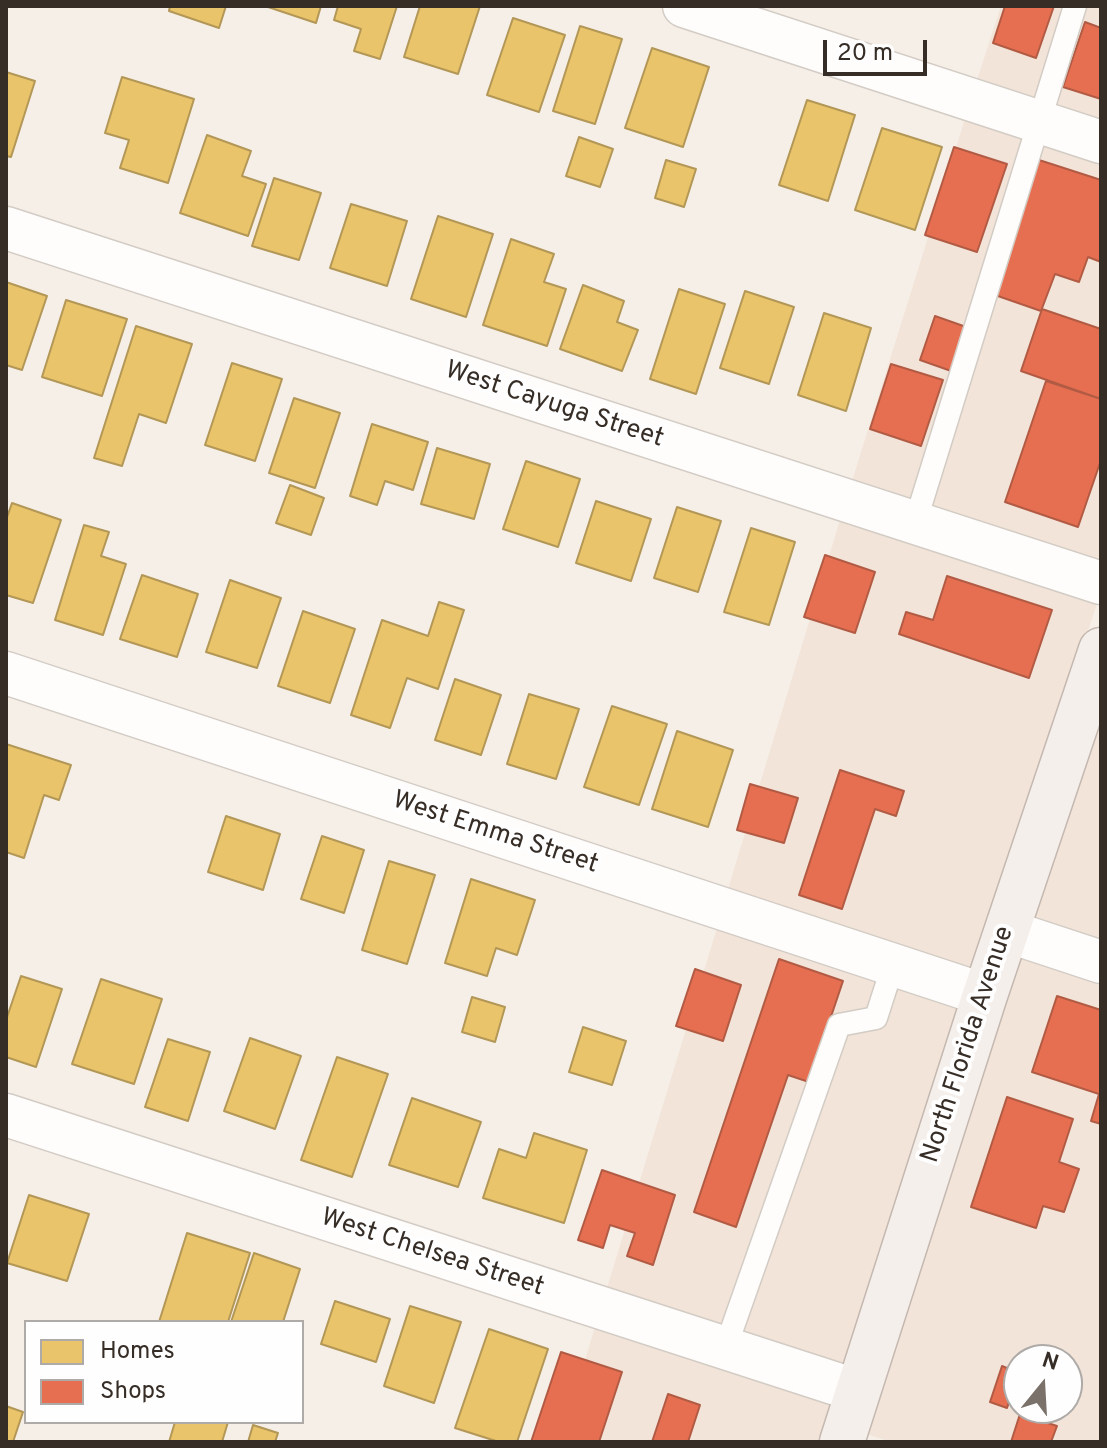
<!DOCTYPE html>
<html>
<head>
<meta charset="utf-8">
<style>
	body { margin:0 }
	#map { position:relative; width:1107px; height:1448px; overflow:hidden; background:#f6efe8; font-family:Overpass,sans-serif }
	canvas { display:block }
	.frame { position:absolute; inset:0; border:8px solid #362d26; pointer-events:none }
	.legend { position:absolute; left:24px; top:1320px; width:280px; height:104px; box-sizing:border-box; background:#fefefe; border:2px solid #aeaaa8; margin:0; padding:10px 14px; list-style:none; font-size:24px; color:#362d26 }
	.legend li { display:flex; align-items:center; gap:16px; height:40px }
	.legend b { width:40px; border:2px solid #aeaaa8 }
	.north { position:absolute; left:1003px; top:1344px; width:80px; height:80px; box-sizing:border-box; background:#fefefe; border:2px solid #aeaaa8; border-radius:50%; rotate:18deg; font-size:22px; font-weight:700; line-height:32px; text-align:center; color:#362d26 }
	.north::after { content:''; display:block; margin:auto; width:28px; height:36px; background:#79716a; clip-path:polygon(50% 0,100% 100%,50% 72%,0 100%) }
	.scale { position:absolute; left:823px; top:40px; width:104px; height:36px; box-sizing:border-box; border:4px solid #362d26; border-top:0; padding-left:10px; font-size:24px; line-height:28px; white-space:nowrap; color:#362d26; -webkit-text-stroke:6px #fefefe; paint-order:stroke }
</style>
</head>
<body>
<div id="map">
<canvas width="1107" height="1448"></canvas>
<div class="frame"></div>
<ul class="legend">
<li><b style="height:22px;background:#e9c46a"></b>Homes</li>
<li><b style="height:22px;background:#e76f51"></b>Shops</li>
</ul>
<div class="north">N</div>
<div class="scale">20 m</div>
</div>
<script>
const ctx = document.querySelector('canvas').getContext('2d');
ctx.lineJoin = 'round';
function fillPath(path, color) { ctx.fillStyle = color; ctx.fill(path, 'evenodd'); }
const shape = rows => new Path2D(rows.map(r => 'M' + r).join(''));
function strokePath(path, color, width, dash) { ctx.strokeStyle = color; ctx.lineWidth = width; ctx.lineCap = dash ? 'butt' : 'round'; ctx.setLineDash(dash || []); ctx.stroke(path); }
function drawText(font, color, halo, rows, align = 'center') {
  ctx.font = font + ' Overpass,sans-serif'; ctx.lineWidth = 8; ctx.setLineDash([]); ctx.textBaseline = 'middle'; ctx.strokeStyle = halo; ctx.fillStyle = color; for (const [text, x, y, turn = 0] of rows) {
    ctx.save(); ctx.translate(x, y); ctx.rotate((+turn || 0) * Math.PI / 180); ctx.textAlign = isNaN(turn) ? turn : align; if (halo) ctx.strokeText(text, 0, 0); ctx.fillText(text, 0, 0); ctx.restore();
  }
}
fillPath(shape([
	[1001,6,1101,6,1101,121,977,80],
	[965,119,1101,163,1101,562,852,481],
	[840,520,1097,604,974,970,728,889],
	[1101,707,1101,941,1031,918],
	[717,928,962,1009,847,1366,607,1288],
	[1017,956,1101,984,1101,1442,891,1442,864,1433],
	[1019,1360,1067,1360,1067,1408,1019,1408],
	[595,1327,835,1405,823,1442,560,1442]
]), '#f2e4d8');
const homes = shape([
	[170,6,226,6,219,28,169,11,170,6],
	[265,6,321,6,316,23,265,6],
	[338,6,397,6,380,59,354,51,361,29,334,20,338,6],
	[420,6,480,6,458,74,404,57,420,6],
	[513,18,565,35,539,112,487,95,513,18],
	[580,26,622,39,595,124,553,111,580,26],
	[652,48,709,67,683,147,625,128,652,48],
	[6,72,35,81,11,157,6,156,6,72],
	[122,77,194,99,168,183,120,168,129,140,105,133,122,77],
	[807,100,855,115,828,201,779,185,807,100],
	[882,128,942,147,915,230,855,210,882,128],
	[207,135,251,151,242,176,266,184,248,236,180,213,207,135],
	[579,137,613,149,600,187,566,176,579,137],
	[666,160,696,169,684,207,655,198,666,160],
	[274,178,321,193,299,260,252,246,274,178],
	[351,204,407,221,387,286,330,268,351,204],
	[438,216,493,234,466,317,411,299,438,216],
	[511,239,554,254,544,282,566,289,547,346,483,325,511,239],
	[6,282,47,296,22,370,6,365,6,282],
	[583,285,624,301,617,322,638,330,622,371,560,349,583,285],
	[679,289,725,304,696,394,650,379,679,289],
	[745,291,794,307,769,384,720,368,745,291],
	[66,300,127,319,102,396,42,377,66,300],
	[824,313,871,328,846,411,798,395,824,313],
	[136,326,192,344,166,423,139,414,122,466,94,458,136,326],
	[232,363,282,379,255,461,205,445,232,363],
	[294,398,340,413,315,488,269,473,294,398],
	[372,424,428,442,413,490,385,481,377,505,350,496,372,424],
	[437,448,490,464,474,519,421,504,437,448],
	[526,461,580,479,558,547,503,529,526,461],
	[290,485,324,498,311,535,276,523,290,485],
	[596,501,651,519,631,581,576,563,596,501],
	[12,503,61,520,33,603,6,595,6,520,12,503],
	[677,507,721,521,698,592,654,578,677,507],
	[84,525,109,532,101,556,126,564,103,635,55,620,84,525],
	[751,528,795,542,769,625,724,612,751,528],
	[142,575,198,594,177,657,120,639,142,575],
	[230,580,281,598,257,668,206,652,230,580],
	[439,602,464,610,438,689,407,678,390,728,351,715,382,620,428,636,439,602],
	[303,611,355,629,330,703,278,686,303,611],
	[455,679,501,695,481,755,435,740,455,679],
	[529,694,579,709,556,779,507,764,529,694],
	[612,706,667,724,639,805,584,787,612,706],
	[677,731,733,750,708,827,652,809,677,731],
	[6,744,71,765,59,800,44,795,24,858,6,852,6,744],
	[226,816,280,834,263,890,208,872,226,816],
	[322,836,364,850,344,913,301,899,322,836],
	[389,861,435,875,407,964,362,950,389,861],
	[471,879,535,900,517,955,496,948,487,976,445,963,471,879],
	[21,976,62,989,36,1067,6,1057,6,1020,21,976],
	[101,979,162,999,134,1084,72,1064,101,979],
	[472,997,505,1007,495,1042,462,1032,472,997],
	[583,1027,626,1041,612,1085,569,1072,583,1027],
	[250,1038,301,1056,275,1129,224,1111,250,1038],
	[168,1039,210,1052,188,1121,145,1107,168,1039],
	[337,1057,388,1074,352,1177,301,1160,337,1057],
	[412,1098,481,1122,458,1187,389,1165,412,1098],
	[534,1133,587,1150,564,1223,483,1198,499,1149,526,1158,534,1133],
	[29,1195,89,1214,67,1281,7,1263,29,1195],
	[187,1233,250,1253,228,1322,159,1322,187,1233],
	[254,1253,300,1269,283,1322,231,1322,254,1253],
	[335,1301,390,1319,376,1362,321,1344,335,1301],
	[410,1306,461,1322,434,1403,384,1386,410,1306],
	[489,1329,548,1349,517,1442,499,1442,455,1428,489,1329],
	[6,1406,23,1412,13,1442,6,1442,6,1406],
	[175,1422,228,1422,222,1442,169,1442,175,1422],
	[253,1425,278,1433,275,1442,248,1442,253,1425]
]);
fillPath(homes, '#e9c46a');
strokePath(homes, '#b39756', 2);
const shops = shape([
	[1005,6,1054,6,1036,58,993,43,1005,6],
	[1085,22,1101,28,1101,99,1063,87,1085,22],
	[954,147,1007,164,977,252,925,235,954,147],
	[1039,160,1101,180,1101,262,1088,257,1079,282,1055,274,1041,311,995,295,1039,160],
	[1042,309,1101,329,1101,399,1021,371,1042,309],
	[935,316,969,328,954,372,920,360,935,316],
	[891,364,943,380,921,446,870,429,891,364],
	[1046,381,1101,399,1101,460,1078,527,1005,502,1046,381],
	[825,555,875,572,855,633,804,617,825,555],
	[947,576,1052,610,1029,678,899,634,906,612,933,620,947,576],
	[840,770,904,791,896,816,875,809,842,909,799,895,840,770],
	[750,784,798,798,784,843,737,830,750,784],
	[779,959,843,981,809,1082,788,1075,736,1227,694,1212,779,959],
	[695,969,741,985,723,1041,676,1026,695,969],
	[1057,996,1101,1010,1101,1124,1091,1121,1099,1094,1032,1072,1057,996],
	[1007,1097,1073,1119,1059,1162,1079,1169,1064,1212,1043,1206,1036,1228,971,1207,1007,1097],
	[602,1170,675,1195,653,1265,627,1256,635,1233,610,1225,603,1248,578,1240,602,1170],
	[561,1352,622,1372,599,1442,531,1442,561,1352],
	[1002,1366,1019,1373,1007,1408,990,1402,1002,1366],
	[668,1394,700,1405,688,1442,652,1442,668,1394],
	[1020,1414,1057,1426,1051,1442,1011,1442,1020,1414]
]);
fillPath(shops, '#e76f51');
strokePath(shops, '#b25b44', 2);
const lane = shape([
	[915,523,1075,6],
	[725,1349,839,1025,876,1018,893,965]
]);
const street = shape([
	[684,6,1101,142],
	[6,228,1101,583],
	[6,673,985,995],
	[1007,931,1101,962],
	[6,1115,858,1391]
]);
const primary = shape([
	[842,1442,985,995,1101,650]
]);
strokePath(lane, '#d3ccc5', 25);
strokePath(street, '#d3ccc5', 45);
strokePath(primary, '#c4b8b0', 47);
strokePath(lane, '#fefdfc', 22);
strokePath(street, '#fefdfc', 42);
strokePath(primary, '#f5efeb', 44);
drawText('26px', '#362d26', '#fefefe', [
	["West Cayuga Street",554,406,18],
	["West Emma Street",495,834,18],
	["North Florida Avenue",969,1045,-72],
	["West Chelsea Street",432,1254,18]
]);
</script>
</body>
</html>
